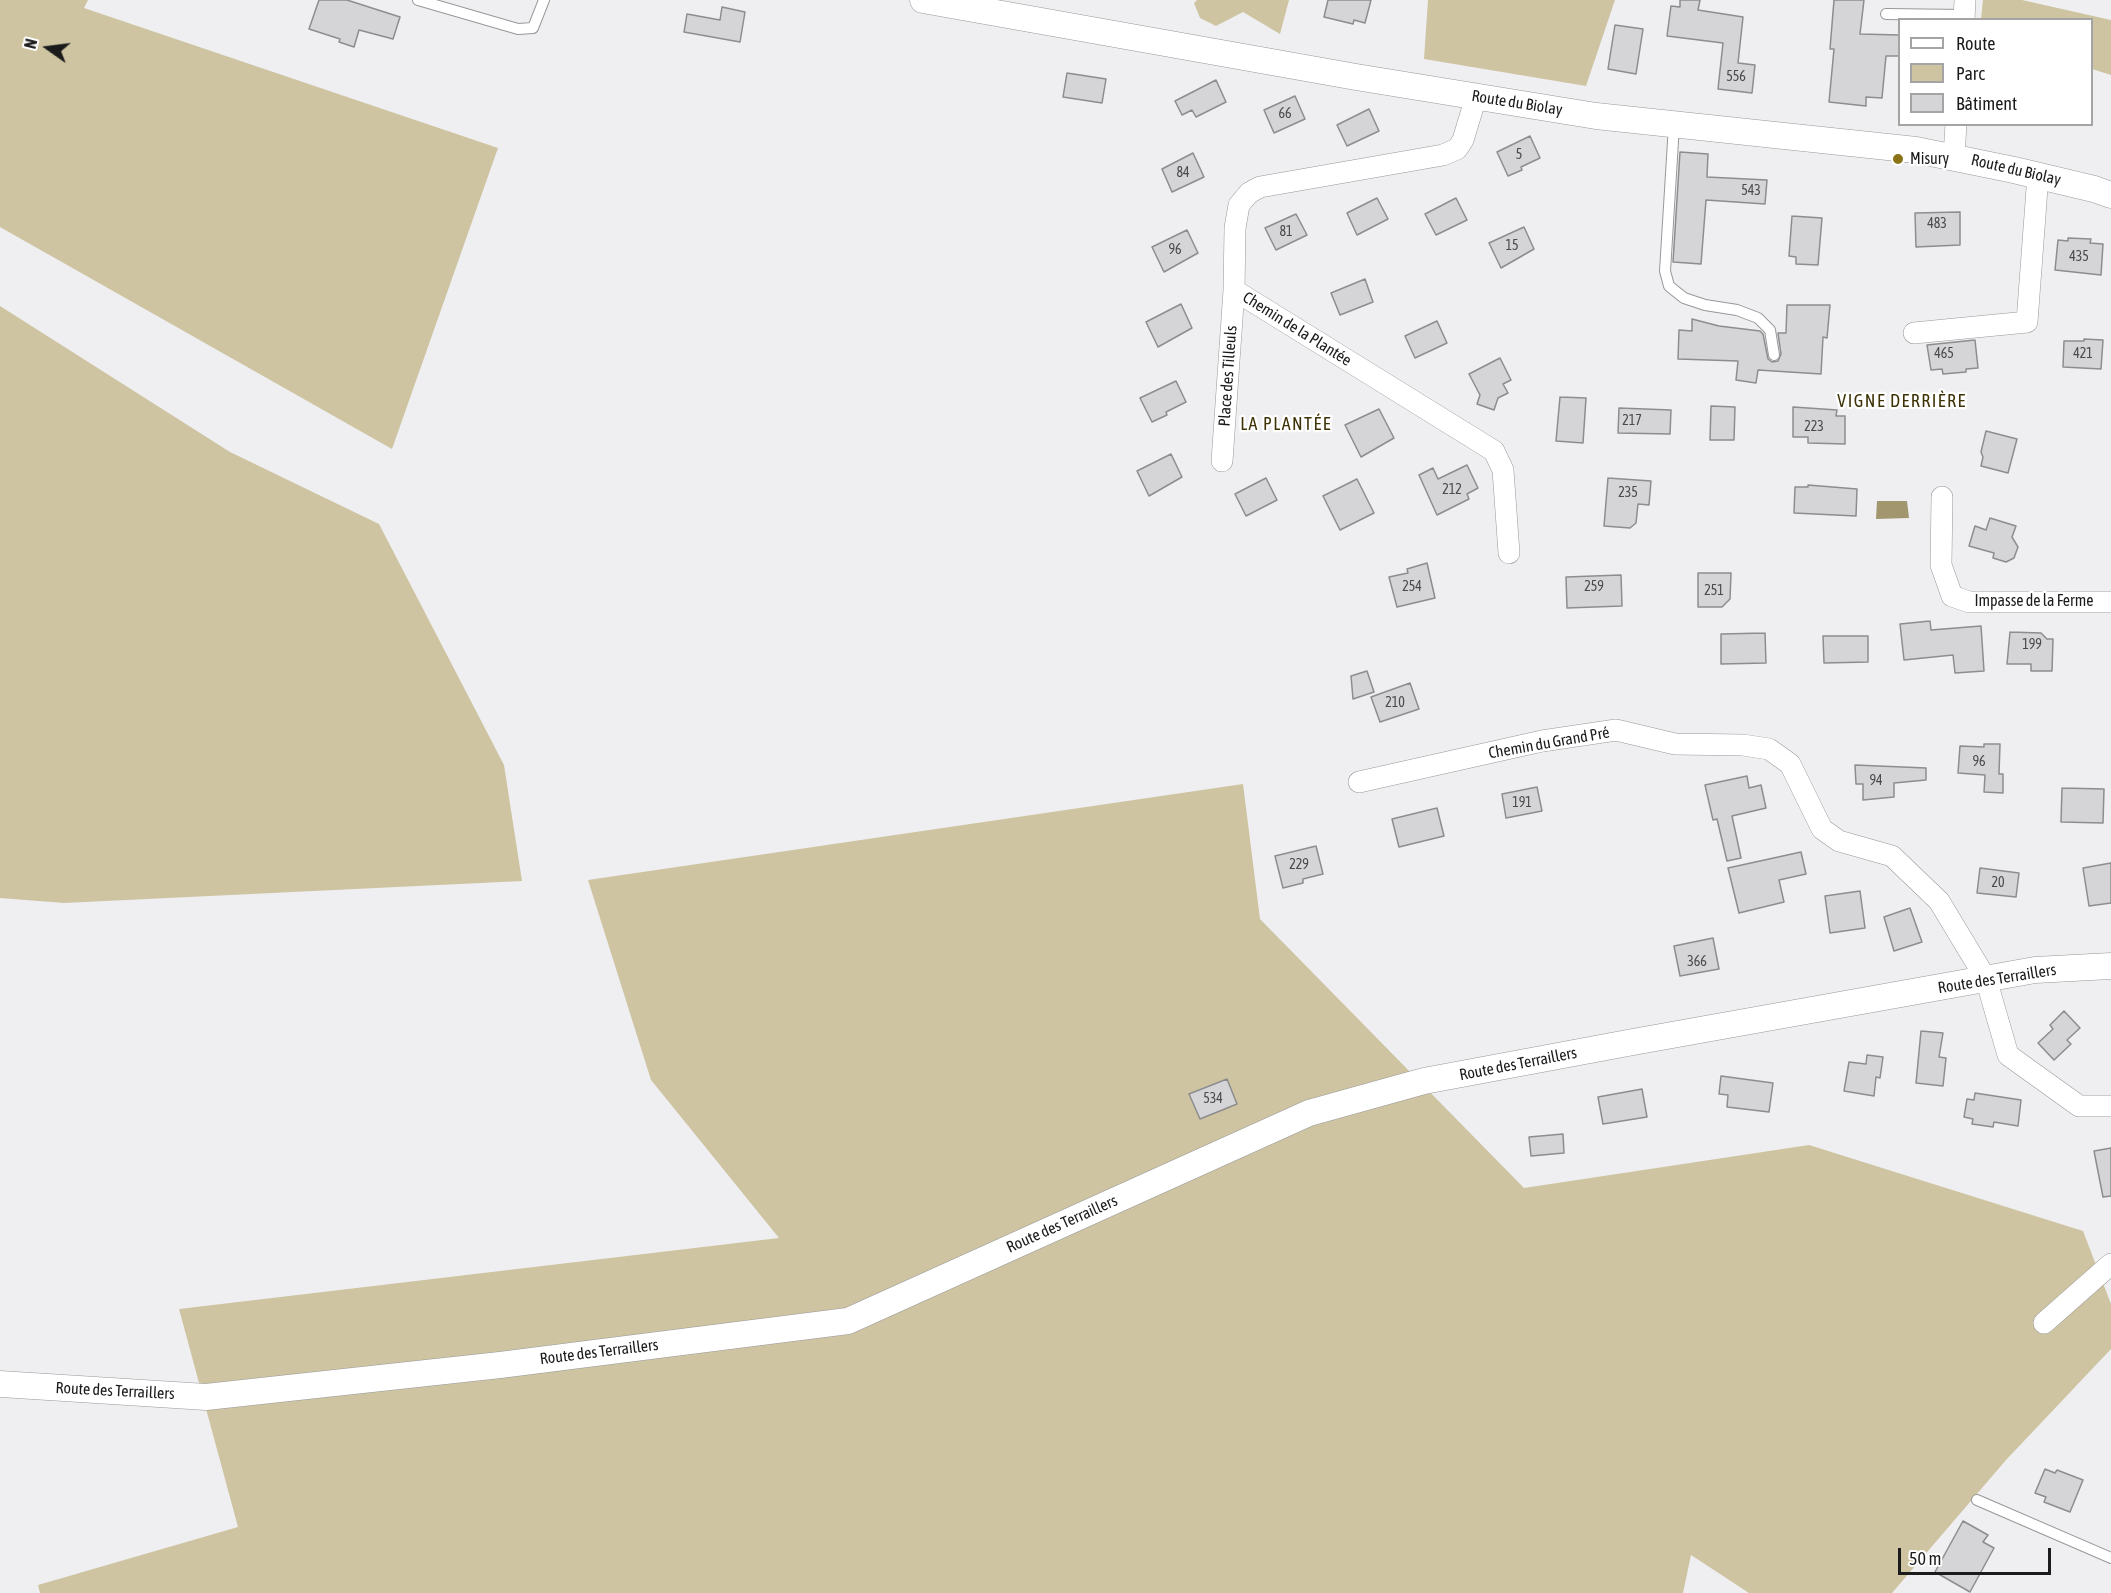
<!DOCTYPE html>
<html>
<head>
<meta charset="utf-8">
<style>
	body { margin:0 }
	#map { position:relative; width:2111px; height:1593px; overflow:hidden; background:#efeff2; font-family:"Asap Condensed",sans-serif }
	canvas { display:block }
	.legend { position:absolute; left:1898px; top:18px; width:195px; height:108px; box-sizing:border-box; background:#fff; border:2px solid #a4a4a4; margin:0; padding:8px 10px; list-style:none; font-size:18px; color:#1b1b1c }
	.legend li { display:flex; align-items:center; gap:12px; height:30px }
	.legend b { width:30px; border:2px solid #a4a4a4 }
	.north { position:absolute; left:18px; top:18px; width:60px; height:60px; -webkit-text-stroke:4px #fff; paint-order:stroke; rotate:284deg; font-size:16px; font-weight:700; line-height:24px; text-align:center; color:#1b1b1c }
	.north::after { content:''; display:block; margin:auto; width:21px; height:27px; background:#1b1b1c; clip-path:polygon(50% 0,100% 100%,50% 72%,0 100%) }
	.scale { position:absolute; left:1898px; top:1548px; width:153px; height:27px; box-sizing:border-box; border:3px solid #1b1b1c; border-top:0; padding-left:8px; font-size:18px; line-height:21px; white-space:nowrap; color:#1b1b1c; -webkit-text-stroke:4px #fff; paint-order:stroke }
</style>
</head>
<body>
<div id="map">
<canvas width="2111" height="1593"></canvas>
<ul class="legend">
<li><b style="height:8px;background:#fff"></b>Route</li>
<li><b style="height:16px;background:#cec4a1"></b>Parc</li>
<li><b style="height:16px;background:#d5d4d7"></b>Bâtiment</li>
</ul>
<div class="north">N</div>
<div class="scale">50 m</div>
</div>
<script>
const ctx = document.querySelector('canvas').getContext('2d');
ctx.lineJoin = 'round';
function fillPath(path, color) { ctx.fillStyle = color; ctx.fill(path, 'evenodd'); }
const shape = rows => new Path2D(rows.map(r => 'M' + r).join(''));
function strokePath(path, color, width, dash) { ctx.strokeStyle = color; ctx.lineWidth = width; ctx.lineCap = dash ? 'butt' : 'round'; ctx.setLineDash(dash || []); ctx.stroke(path); }
function drawText(font, color, halo, rows, align = 'center') {
  ctx.font = font + ' "Asap Condensed",sans-serif'; ctx.lineWidth = 4.5; ctx.setLineDash([]); ctx.textBaseline = 'middle'; ctx.strokeStyle = halo; ctx.fillStyle = color; for (const [text, x, y, turn = 0] of rows) {
    ctx.save(); ctx.translate(x, y); ctx.rotate((+turn || 0) * Math.PI / 180); ctx.textAlign = isNaN(turn) ? turn : align; if (halo) ctx.strokeText(text, 0, 0); ctx.fillText(text, 0, 0); ctx.restore();
  }
}
fillPath(shape([
	[0,0,88,0,84,8,498,148,392,449,0,227],
	[1197,0,1289,0,1280,34,1243,12,1216,26,1200,18,1194,3],
	[1428,0,1615,0,1586,86,1424,59],
	[1983,0,2022,0,2111,20,2111,75,2092,69,2092,20,1981,19],
	[0,306,230,452,379,524,504,765,522,881,64,903,0,898],
	[1243,784,1260,919,1524,1188,1809,1145,2083,1231,2111,1304,2111,1349,2006,1460,1892,1593,1749,1593,1691,1555,1683,1593,40,1593,38,1585,238,1527,179,1309,779,1238,651,1080,588,880]
]), '#cec4a1');
fillPath(shape([
	[1877,501,1907,501,1909,518,1876,519]
]), '#a2966e');
const building = shape([
	[319,0,347,0,400,17,393,39,359,30,354,47,339,42,340,39,309,29,319,0],
	[1328,0,1371,0,1365,23,1354,20,1353,24,1324,17,1328,0],
	[1680,0,1700,0,1698,10,1743,17,1738,63,1755,65,1752,93,1718,89,1723,43,1667,36,1671,6,1680,7,1680,0],
	[1834,0,1864,0,1860,34,1899,35,1899,56,1886,56,1882,98,1866,97,1866,106,1829,102,1834,49,1830,49,1834,0],
	[722,7,745,12,740,42,684,32,687,14,720,20,722,7],
	[1615,25,1643,29,1636,74,1608,69,1615,25],
	[1067,73,1106,79,1102,103,1063,97,1067,73],
	[1216,80,1226,102,1196,117,1192,110,1182,115,1175,101,1216,80],
	[1295,96,1305,119,1274,133,1264,110,1295,96],
	[1369,109,1379,131,1347,146,1337,125,1369,109],
	[1530,136,1540,158,1521,167,1522,170,1508,176,1497,152,1530,136],
	[1680,152,1708,154,1707,177,1767,180,1765,204,1706,200,1701,264,1673,262,1680,152],
	[1193,153,1204,177,1172,192,1162,169,1193,153],
	[1377,198,1388,219,1357,235,1347,213,1377,198],
	[1456,198,1467,220,1436,235,1425,214,1456,198],
	[1960,212,1960,245,1916,247,1915,213,1960,212],
	[1296,214,1307,235,1276,250,1265,228,1296,214],
	[1792,216,1822,218,1818,265,1796,264,1796,257,1789,256,1792,216],
	[1524,227,1534,249,1501,268,1489,243,1524,227],
	[1187,230,1198,253,1164,272,1152,247,1187,230],
	[2068,238,2091,239,2090,243,2103,244,2101,275,2055,270,2058,240,2068,241,2068,238],
	[1365,279,1373,302,1340,315,1331,293,1365,279],
	[1181,304,1192,328,1158,347,1146,322,1181,304],
	[1787,305,1830,305,1827,338,1823,337,1821,374,1758,370,1756,383,1736,380,1738,361,1678,359,1679,330,1692,331,1692,319,1719,326,1760,331,1763,334,1768,359,1772,362,1778,361,1781,354,1778,333,1786,333,1787,305],
	[1437,321,1447,343,1415,358,1405,336,1437,321],
	[2084,339,2103,340,2101,369,2063,367,2064,341,2084,341,2084,339],
	[1975,340,1978,368,1966,369,1966,372,1943,374,1942,369,1931,370,1927,345,1975,340],
	[1500,358,1511,380,1503,384,1508,393,1498,398,1494,410,1477,404,1480,395,1469,374,1500,358],
	[1176,381,1186,402,1166,412,1167,415,1152,422,1140,398,1176,381],
	[1560,397,1586,398,1583,443,1556,441,1560,397],
	[1711,406,1735,407,1734,440,1710,440,1711,406],
	[1793,407,1837,410,1836,416,1845,416,1845,444,1808,443,1808,437,1793,437,1793,407],
	[1619,408,1671,410,1670,434,1618,433,1619,408],
	[1379,409,1394,438,1361,457,1345,425,1379,409],
	[1986,431,2017,439,2008,473,1981,466,1983,457,1981,452,1986,431],
	[1171,454,1182,477,1149,496,1137,471,1171,454],
	[1467,465,1478,488,1467,494,1469,499,1437,515,1419,475,1433,468,1438,479,1467,465],
	[1266,478,1277,500,1246,516,1235,494,1266,478],
	[1608,478,1651,481,1649,505,1638,504,1636,523,1630,528,1604,526,1608,478],
	[1357,479,1374,513,1340,530,1323,496,1357,479],
	[1808,485,1857,489,1856,516,1794,513,1795,487,1808,487,1808,485],
	[1990,518,2016,526,2012,537,2018,547,2014,558,2006,562,1993,558,1994,553,1969,546,1975,526,1986,530,1990,518],
	[1427,563,1435,598,1397,607,1389,577,1408,573,1407,569,1427,563],
	[1698,573,1731,573,1730,599,1722,607,1698,607,1698,573],
	[1621,575,1622,606,1567,608,1566,577,1621,575],
	[1930,621,1931,630,1981,626,1984,671,1955,673,1953,655,1904,660,1900,624,1930,621],
	[2010,632,2041,633,2047,639,2053,639,2052,671,2031,671,2031,664,2007,664,2010,632],
	[1765,633,1766,663,1721,664,1721,634,1765,633],
	[1823,636,1868,636,1868,662,1824,663,1823,636],
	[1367,671,1374,692,1353,699,1351,676,1367,671],
	[1410,683,1419,709,1380,722,1371,697,1410,683],
	[1984,744,2000,744,1999,774,2003,774,2003,793,1984,792,1985,775,1958,773,1960,746,1984,747,1984,744],
	[1855,765,1926,768,1926,780,1894,783,1894,797,1863,800,1863,784,1856,784,1855,765],
	[1747,776,1749,788,1761,785,1766,808,1732,816,1741,858,1727,861,1717,819,1713,820,1705,785,1747,776],
	[1537,787,1542,811,1506,818,1502,794,1537,787],
	[2062,788,2104,789,2103,823,2061,822,2062,788],
	[1437,808,1444,836,1399,847,1392,819,1437,808],
	[1316,846,1323,874,1303,879,1303,883,1283,888,1275,856,1316,846],
	[1801,852,1806,874,1779,880,1784,902,1739,913,1728,868,1801,852],
	[2111,863,2111,903,2089,906,2083,868,2111,863],
	[1980,868,2019,873,2016,897,1977,893,1980,868],
	[1860,891,1865,928,1830,933,1825,896,1860,891],
	[1910,908,1922,942,1894,951,1884,917,1910,908],
	[1713,938,1719,969,1680,976,1674,946,1713,938],
	[2064,1011,2080,1028,2067,1040,2071,1044,2054,1060,2038,1043,2053,1029,2050,1025,2064,1011],
	[1921,1031,1943,1033,1939,1057,1946,1058,1943,1086,1916,1083,1921,1031],
	[1867,1055,1883,1057,1880,1078,1876,1077,1874,1096,1844,1091,1849,1062,1866,1064,1867,1055],
	[1721,1076,1773,1083,1769,1112,1727,1107,1728,1095,1719,1094,1721,1076],
	[1227,1079,1237,1104,1200,1119,1189,1094,1227,1079],
	[1642,1089,1647,1117,1603,1124,1598,1097,1642,1089],
	[1975,1093,2021,1100,2018,1126,1994,1122,1993,1127,1972,1124,1973,1119,1964,1117,1967,1099,1974,1100,1975,1093],
	[1563,1134,1564,1153,1531,1156,1529,1137,1563,1134],
	[2111,1148,2111,1196,2103,1197,2094,1151,2111,1148],
	[2045,1469,2055,1473,2057,1470,2083,1480,2070,1512,2044,1502,2046,1497,2035,1493,2045,1469],
	[1963,1521,1988,1535,1983,1542,1994,1548,1970,1592,1935,1572,1963,1521]
]);
fillPath(building, '#d5d4d7');
strokePath(building, '#8d8d8f', 1.5);
const service = shape([
	[418,0,518,29,533,28,544,0],
	[1886,14,1964,15],
	[1674,125,1665,271,1669,286,1684,298,1705,305,1737,310,1758,318,1770,330,1774,355],
	[1977,1500,2111,1558]
]);
const minor = shape([
	[1964,20,1965,0],
	[1476,97,1463,140,1457,149,1443,155,1260,187,1249,193,1239,205,1235,228,1234,290,1494,451,1503,470,1509,553],
	[1954,156,1956,124],
	[1914,333,2027,322,2038,175],
	[1222,461,1234,290],
	[1942,497,1941,565,1952,596,1969,602,2111,602],
	[1359,782,1542,741,1616,730,1675,744,1743,745,1769,749,1790,764,1822,829,1839,841,1892,856,1939,901,1986,979,2008,1055,2079,1106,2111,1106],
	[2044,1323,2111,1264]
]);
const tertiary = shape([
	[923,0,1356,77,1596,116,1916,150,2014,170,2094,189,2111,195],
	[0,1384,206,1397,500,1365,848,1321,1309,1113,1424,1081,1633,1042,2035,970,2111,966]
]);
strokePath(service, '#98989a', 12);
strokePath(minor, '#98989a', 22);
strokePath(tertiary, '#98989a', 27);
strokePath(service, '#fff', 10);
strokePath(minor, '#fff', 21);
strokePath(tertiary, '#fff', 26);
for (const [x, y, r, color] of [
	[1898,159,6,"#8a7316"]
]) { const dot = new Path2D(); dot.arc(x, y, r, 0, 2 * Math.PI); ctx.fillStyle = color; ctx.fill(dot); strokePath(dot, '#fff', 2); }
drawText('14px', '#4a494b', null, [
	["556",1736,77],
	["66",1285,114],
	["5",1519,155],
	["84",1183,173],
	["543",1751,191],
	["483",1937,224],
	["81",1286,232],
	["15",1512,246],
	["96",1175,250],
	["435",2079,257],
	["465",1944,354],
	["421",2083,354],
	["217",1632,421],
	["223",1814,427],
	["212",1452,490],
	["235",1628,493],
	["254",1412,587],
	["259",1594,587],
	["251",1714,591],
	["199",2032,645],
	["210",1395,703],
	["96",1979,762],
	["94",1876,781],
	["191",1522,803],
	["229",1299,865],
	["20",1998,883],
	["366",1697,962],
	["534",1213,1099]
]);
drawText('16px', '#1b1b1c', '#fff', [
	["Route du Biolay",1517,103,9],
	["Route du Biolay",2016,170,13],
	["Chemin de la Plantée",1297,329,32],
	["Place des Tilleuls",1228,376,-86],
	["Impasse de la Ferme",2034,601],
	["Chemin du Grand Pré",1549,743,-10],
	["Route des Terraillers",1997,979,-9],
	["Route des Terraillers",1518,1064,-11],
	["Route des Terraillers",1062,1224,-24],
	["Route des Terraillers",599,1352,-7],
	["Route des Terraillers",115,1391,3]
]);
drawText('16px', '#1b1b1c', '#fff', [
	["Misury",1910,159]
], 'left');
ctx.letterSpacing = '1.5px';
drawText('18px', '#3e3307', '#fff', [
	["VIGNE DERRIÈRE",1902,401],
	["LA PLANTÉE",1286,424]
]);
ctx.letterSpacing = '0px';
</script>
</body>
</html>
